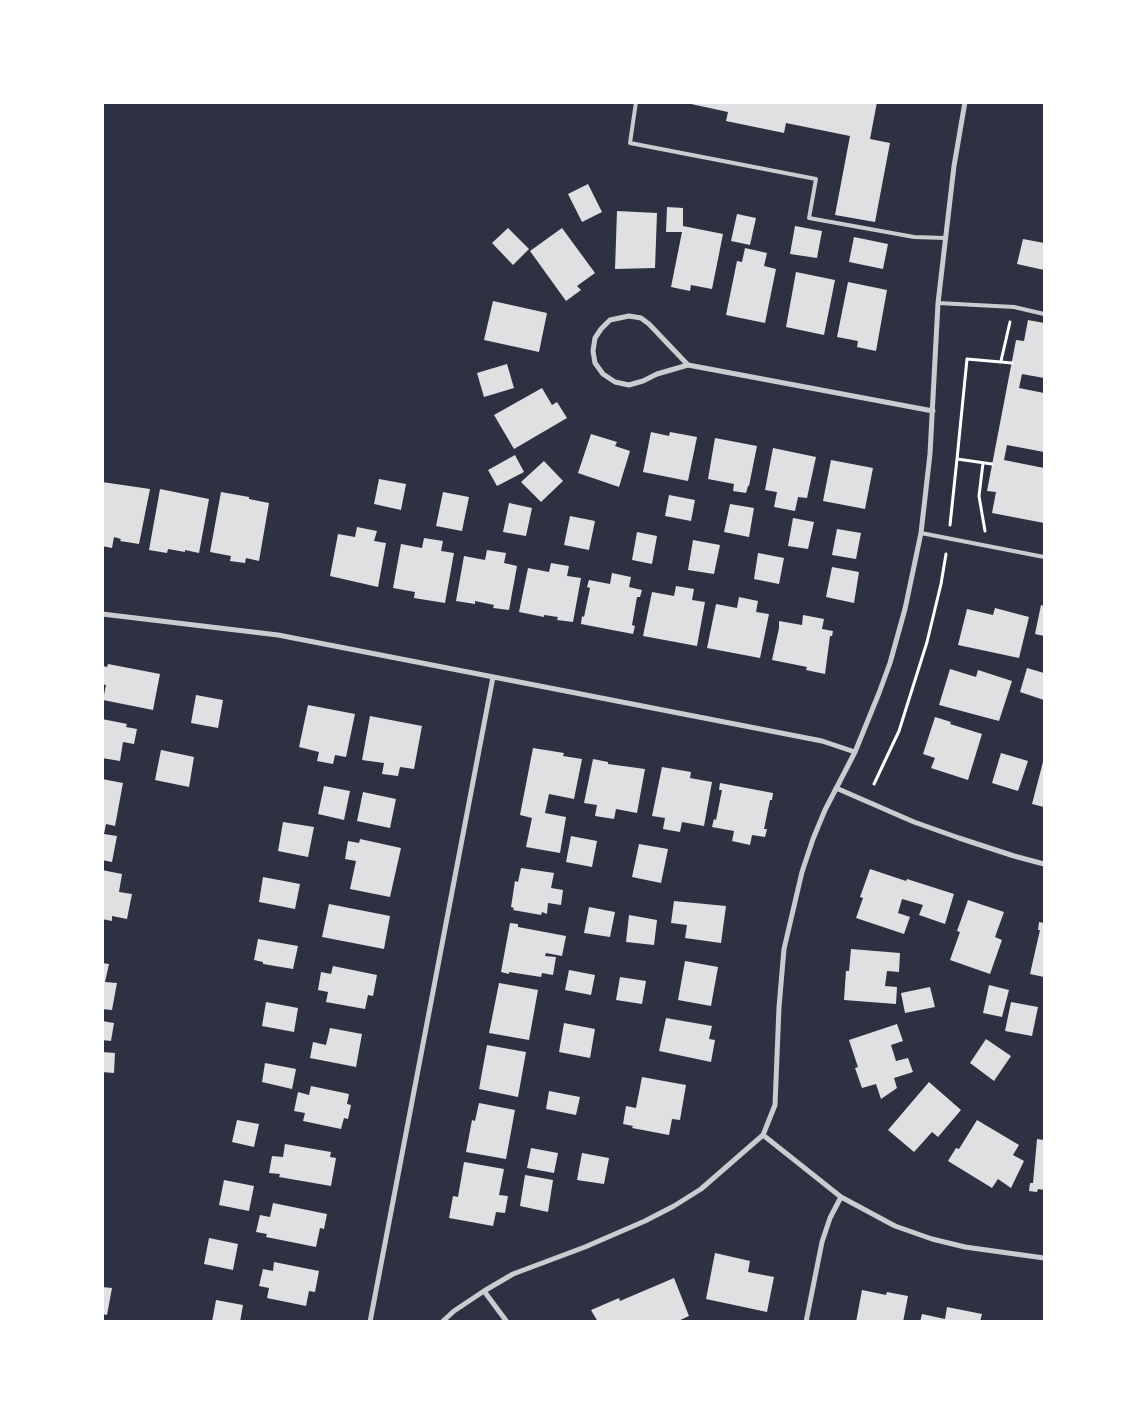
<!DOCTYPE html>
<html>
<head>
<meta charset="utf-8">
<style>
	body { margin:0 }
	#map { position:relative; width:1147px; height:1424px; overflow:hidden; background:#2d3142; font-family:Signika,sans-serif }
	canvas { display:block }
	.frame { position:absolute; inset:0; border:104px solid #fff; pointer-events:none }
</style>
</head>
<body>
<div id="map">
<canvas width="1147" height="1424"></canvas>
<div class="frame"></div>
</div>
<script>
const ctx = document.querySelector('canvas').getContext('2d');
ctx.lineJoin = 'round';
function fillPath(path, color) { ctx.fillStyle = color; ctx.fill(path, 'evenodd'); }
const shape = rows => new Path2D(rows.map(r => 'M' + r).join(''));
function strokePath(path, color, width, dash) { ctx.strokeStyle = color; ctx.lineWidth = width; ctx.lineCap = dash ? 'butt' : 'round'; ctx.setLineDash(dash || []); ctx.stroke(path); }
fillPath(shape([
	[682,102,877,102,870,139,890,143,875,222,835,215,850,136,786,123,784,133,726,121,728,112],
	[588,184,602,212,582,222,568,194],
	[667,207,683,208,683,226,723,234,712,289,691,285,690,291,671,287,682,232,666,232],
	[617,211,657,213,655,268,615,269],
	[737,214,756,218,750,245,731,241],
	[795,226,822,231,817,258,790,254],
	[508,228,529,249,513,265,492,243],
	[562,228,595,273,577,286,581,290,566,301,530,251],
	[854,237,888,244,883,269,849,262],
	[1023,239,1044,243,1044,270,1017,264],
	[745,248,767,253,764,266,776,269,765,323,726,315,737,261,742,262],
	[796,272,835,280,824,335,786,327],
	[848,282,887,290,876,351,857,347,858,341,837,337],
	[493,301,547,313,539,352,484,340],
	[1028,320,1044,323,1044,378,1022,374,1019,388,1044,393,1044,452,1007,445,1004,460,1044,468,1044,523,992,513,996,492,987,491,1016,340,1024,341],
	[507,364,514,388,484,397,477,373],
	[542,388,552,405,557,402,567,418,514,449,494,415],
	[651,432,669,436,670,432,697,437,688,481,643,472],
	[591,434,617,442,615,446,630,451,619,487,578,473],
	[715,438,757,446,749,486,748,486,746,493,733,491,734,484,708,479],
	[773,448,816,457,807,498,798,497,795,511,774,507,777,492,765,490],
	[515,455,524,472,497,486,488,470],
	[831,460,873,468,865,509,823,501],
	[544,461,563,481,541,502,521,482],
	[379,479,406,484,401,510,374,504],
	[102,482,150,489,139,544,120,541,121,539,114,537,112,548,102,546],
	[160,489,209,499,199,553,185,550,185,552,168,549,167,553,149,550],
	[221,492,249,497,249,499,269,503,259,561,246,558,245,563,230,561,231,556,210,552],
	[443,492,469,497,462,531,436,526],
	[669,495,695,500,691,521,665,516],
	[509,503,532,508,526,536,503,532],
	[730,504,754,508,749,537,724,532],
	[570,516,595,521,589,550,564,545],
	[793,518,814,522,808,549,788,546],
	[357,527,377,531,374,541,386,543,378,587,330,576,338,534,355,537],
	[837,529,861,533,856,559,832,555],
	[637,532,657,536,652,564,632,560],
	[424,538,443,541,441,551,454,553,445,603,414,598,415,592,393,588,401,544,422,548],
	[693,540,720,545,714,574,688,570],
	[487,550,506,553,504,563,517,566,509,610,493,608,494,605,475,601,475,604,456,601,464,556,485,560],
	[758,553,784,558,779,584,754,579],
	[551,563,569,566,567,576,581,578,573,622,557,620,558,617,544,615,544,617,519,612,528,568,549,572],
	[832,567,859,572,854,603,826,597],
	[612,573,631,577,629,587,642,590,640,597,637,597,632,625,635,626,633,634,581,624,582,616,584,617,590,588,587,587,589,580,610,584],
	[676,586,694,589,692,600,705,602,697,646,643,636,652,592,674,596],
	[739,597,758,601,756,612,769,614,760,658,707,648,716,604,737,608],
	[1041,605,1044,606,1044,636,1035,634],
	[995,608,1029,617,1019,658,958,645,967,609,993,615],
	[803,615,824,619,822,629,833,631,832,636,830,636,825,674,806,670,807,667,772,660,779,628,779,621,802,625],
	[108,664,160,674,153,710,103,700,106,685,102,684,102,670,103,666,107,667],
	[1027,668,1044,673,1044,700,1020,692],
	[950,669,976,677,978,670,1012,681,999,721,939,705],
	[196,695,223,700,218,728,191,723],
	[308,705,355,714,346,757,335,755,333,764,317,761,319,752,299,747],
	[370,716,422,726,414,769,400,767,398,776,382,774,384,763,362,760],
	[935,717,951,722,950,724,982,734,968,780,931,768,935,758,923,754],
	[102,719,127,724,126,727,137,729,134,744,123,742,120,761,102,758],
	[533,748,564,753,563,756,582,759,574,799,549,794,545,813,566,817,560,853,526,847,532,818,520,815],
	[161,750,194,757,189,787,155,780],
	[1001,753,1028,761,1018,791,992,783],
	[1044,758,1044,807,1032,804],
	[593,759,608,762,608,764,645,769,637,813,616,809,614,819,595,816,597,805,584,803],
	[662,767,691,772,690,778,712,782,704,826,682,822,680,832,663,829,665,818,652,816],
	[102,779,123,783,115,826,106,824,104,834,117,836,112,862,102,860],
	[720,783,773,793,772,800,770,800,764,829,767,829,765,837,752,835,750,845,732,841,734,831,712,827,714,819,716,820,722,790,719,790],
	[324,786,350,791,344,820,318,814],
	[363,792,396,799,390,828,357,821],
	[283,822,314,827,308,857,278,851],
	[571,836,597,841,592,867,566,862],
	[360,839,401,848,390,897,350,889,356,861,345,859,348,841,359,843],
	[639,844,668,849,661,883,632,877],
	[521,868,554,873,551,888,563,890,561,905,548,903,547,914,542,912,541,915,513,910,514,908,511,907,515,881,518,882],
	[870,869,906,881,907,879,954,894,945,924,919,915,923,905,902,899,898,913,910,917,904,934,856,918,863,898,860,897],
	[102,870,122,874,119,892,132,894,127,919,112,916,112,921,102,919],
	[263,877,300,884,295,909,259,902],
	[968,900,1004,912,995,937,1002,940,990,974,950,960,960,932,957,931],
	[674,901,726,906,721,943,685,938,687,925,671,923],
	[329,904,390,916,384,949,322,937],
	[589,907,615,912,610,937,584,933],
	[629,915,657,920,654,945,626,942],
	[1039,922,1044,923,1044,977,1030,974,1040,930,1038,930],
	[510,923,518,924,518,927,566,936,562,956,546,953,545,956,556,957,553,975,542,973,541,977,509,972,509,974,501,972],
	[258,939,298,946,293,969,263,964,263,962,254,960],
	[851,949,900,953,899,972,887,971,885,986,897,987,896,1004,844,1000,846,971,849,971],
	[685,961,718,967,711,1006,678,1000],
	[102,963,109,964,105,982,117,983,112,1010,102,1009],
	[333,966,377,975,373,996,368,995,365,1009,326,1002,328,992,318,990,321,972,331,974],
	[569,970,595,975,591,995,565,990],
	[620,977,646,981,642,1004,616,1000],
	[499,983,538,990,529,1040,489,1033],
	[989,985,1009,990,1002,1017,983,1013],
	[930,987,935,1007,905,1013,901,993],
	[266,1002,298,1008,294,1032,262,1026],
	[1011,1002,1038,1007,1032,1036,1005,1031],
	[666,1018,712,1026,709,1039,715,1040,711,1062,659,1051],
	[102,1021,114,1023,111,1041,102,1040],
	[564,1023,595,1029,590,1058,559,1052],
	[897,1024,903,1041,891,1045,896,1061,908,1058,913,1072,894,1078,897,1088,881,1099,876,1084,862,1088,855,1068,858,1067,849,1040],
	[330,1028,362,1034,356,1067,310,1058,313,1042,326,1045],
	[986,1039,1011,1056,994,1081,970,1063],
	[487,1045,526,1052,518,1097,479,1089],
	[102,1052,115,1053,114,1073,102,1072],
	[265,1063,296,1069,292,1089,262,1082],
	[642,1077,686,1085,680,1120,672,1119,669,1135,632,1128,633,1126,623,1124,626,1106,636,1108],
	[929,1082,961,1110,938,1137,932,1132,914,1152,888,1130],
	[311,1086,349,1094,347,1104,351,1105,348,1119,344,1118,341,1129,303,1121,305,1113,294,1111,298,1092,309,1095],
	[549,1091,580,1097,576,1115,546,1109],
	[479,1103,515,1110,506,1159,466,1152,472,1120,475,1121],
	[237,1120,259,1124,254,1147,232,1142],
	[977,1120,1019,1145,1013,1155,1024,1161,1011,1188,998,1179,992,1188,948,1161,956,1148,959,1149],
	[1037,1139,1044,1140,1044,1190,1038,1189,1037,1192,1029,1191,1030,1183,1033,1183],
	[285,1144,331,1152,330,1157,336,1158,331,1186,279,1177,280,1174,269,1173,272,1156,283,1157],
	[531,1148,558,1153,554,1173,527,1168],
	[582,1153,609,1158,604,1184,577,1180],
	[464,1162,504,1169,499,1195,508,1196,505,1213,496,1212,493,1226,449,1218,453,1196,458,1197],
	[525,1175,553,1180,548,1212,520,1206],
	[224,1180,254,1186,249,1211,219,1205],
	[273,1203,327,1214,324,1229,320,1228,316,1247,266,1237,267,1234,256,1232,260,1215,270,1217],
	[209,1238,238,1244,233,1270,204,1264],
	[715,1253,750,1261,748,1272,774,1277,767,1312,706,1299],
	[274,1262,319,1271,315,1292,309,1291,306,1306,267,1298,269,1288,259,1286,263,1269,273,1271],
	[674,1278,689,1316,676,1322,673,1320,668,1322,598,1322,591,1310,619,1298,620,1301],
	[102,1287,112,1288,107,1315,102,1314],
	[862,1290,886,1295,887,1292,908,1296,903,1322,856,1322],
	[216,1300,243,1305,240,1322,212,1322],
	[947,1307,982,1314,980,1322,920,1322,922,1314,945,1319]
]), '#e0e0e3');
strokePath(shape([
	[1001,361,1010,322],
	[983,463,979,496,985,531],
	[992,464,957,459,967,359,1012,363],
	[950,525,957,459],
	[874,784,899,731,927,642,941,584,946,554]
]), '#fff', 3);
strokePath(shape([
	[636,102,630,143,816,179,809,218,914,237,945,238],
	[938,303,1014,307,1044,314],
	[921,533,1044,557]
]), '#caccd0', 4);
strokePath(shape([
	[688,365,649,324,641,318,629,316,610,320,601,329,595,338,593,351,595,363,603,374,615,382,629,385,643,381,657,374,688,365,933,411],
	[102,614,278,635,822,741,855,752],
	[836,788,914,822,959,838,1014,856,1044,864],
	[763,1135,841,1197,895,1226,932,1239,965,1247,1044,1258],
	[484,1291,507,1322],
	[370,1322,493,677],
	[442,1322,454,1311,484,1291,513,1274,585,1247,645,1221,674,1206,701,1189,763,1135,775,1105,779,1007,784,949,802,872,813,839,825,810,855,752,879,693,890,663,905,609,921,533,930,454,938,303,954,166,965,102],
	[806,1322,822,1242,830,1218,841,1197]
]), '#caccd0', 5);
</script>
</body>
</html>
